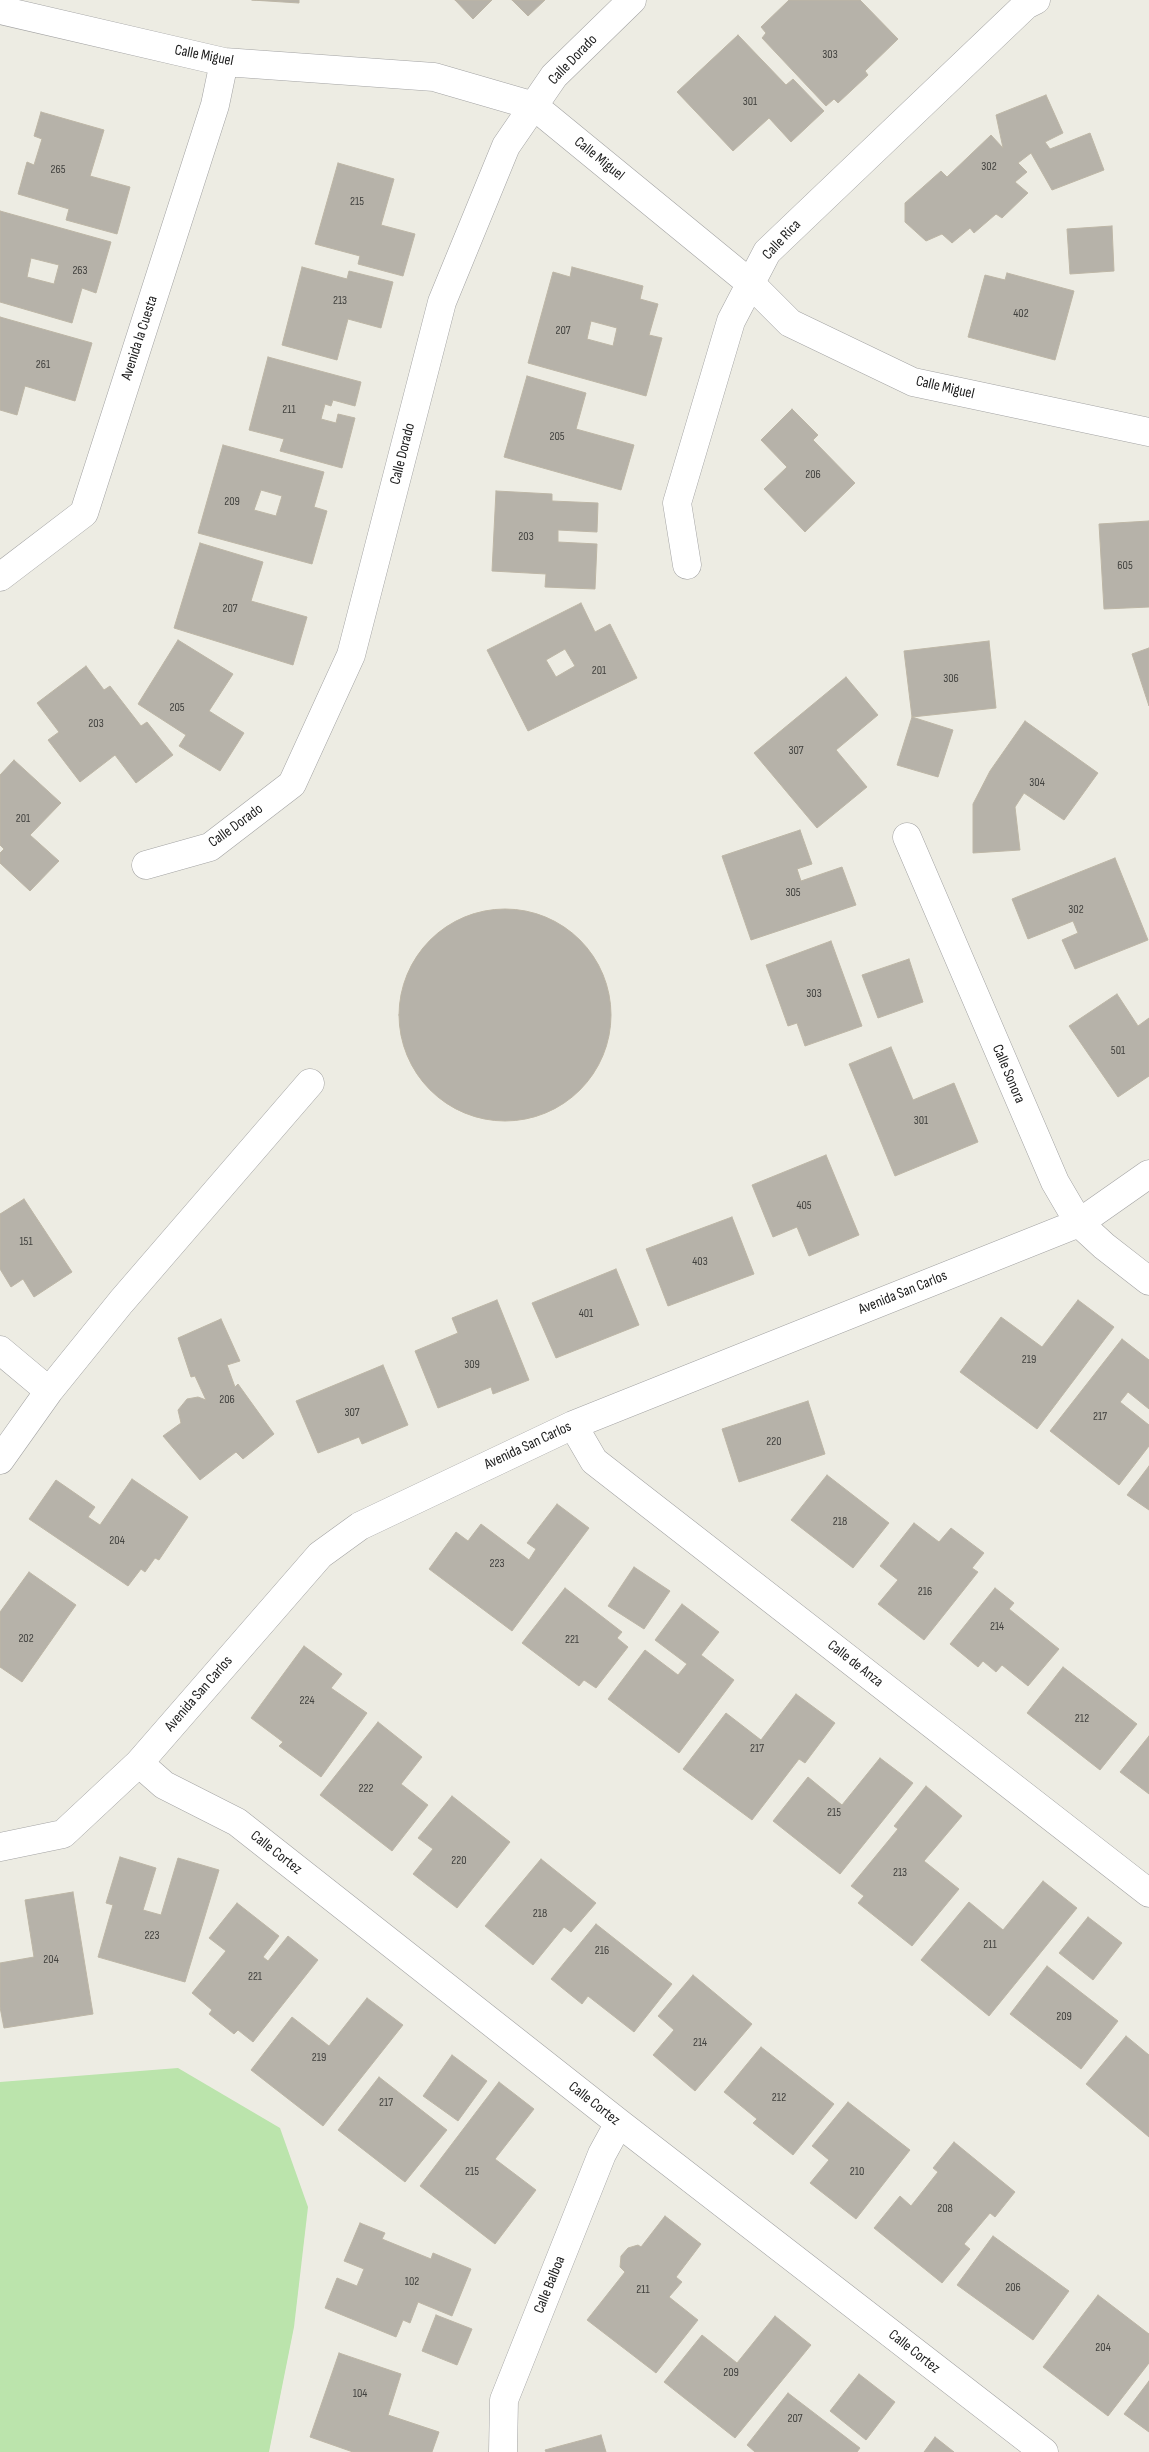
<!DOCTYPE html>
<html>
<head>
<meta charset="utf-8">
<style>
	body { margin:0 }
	canvas { display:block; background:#edece3 }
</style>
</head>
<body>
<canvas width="1149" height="2452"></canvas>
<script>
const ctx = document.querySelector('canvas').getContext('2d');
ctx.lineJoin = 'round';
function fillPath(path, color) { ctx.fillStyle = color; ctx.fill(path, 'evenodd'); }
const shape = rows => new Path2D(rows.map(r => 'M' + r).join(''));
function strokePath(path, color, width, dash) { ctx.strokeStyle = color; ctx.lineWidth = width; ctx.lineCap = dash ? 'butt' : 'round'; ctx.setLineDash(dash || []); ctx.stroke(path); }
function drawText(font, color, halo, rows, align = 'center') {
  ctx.font = font + ' "Sofia Sans Condensed",sans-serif'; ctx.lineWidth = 4.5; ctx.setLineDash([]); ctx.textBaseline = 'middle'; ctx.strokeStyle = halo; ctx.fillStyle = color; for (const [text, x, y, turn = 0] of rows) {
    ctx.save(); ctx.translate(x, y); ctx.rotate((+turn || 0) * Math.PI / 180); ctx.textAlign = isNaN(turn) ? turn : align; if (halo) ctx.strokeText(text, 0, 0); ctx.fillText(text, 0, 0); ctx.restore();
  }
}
fillPath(shape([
	[178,2068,280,2128,308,2207,294,2327,269,2452,0,2452,0,2082]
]), '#bbe4ac');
const building = shape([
	[252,0,299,0,299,3,252,0],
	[455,0,492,0,473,19,455,0],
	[512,0,545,0,528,16,512,0],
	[789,0,860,0,898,39,865,71,868,75,838,103,834,99,826,106,762,38,766,33,761,27,789,0],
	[738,35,786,85,793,79,824,111,791,142,769,118,733,151,677,92,738,35],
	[1046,95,1063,133,1045,142,1050,149,1090,133,1104,170,1052,190,1031,153,1018,163,1027,172,1015,182,1028,193,1002,218,996,214,974,233,970,228,952,243,942,234,926,241,905,222,905,203,941,171,947,177,991,135,1003,148,996,115,1046,95],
	[41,112,104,130,90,176,130,187,117,234,66,220,69,209,18,194,27,162,34,165,42,139,34,136,41,112],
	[338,163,394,179,381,225,415,234,403,276,358,264,360,256,315,244,338,163],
	[0,211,111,242,96,293,82,288,72,323,0,302,0,211],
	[31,258,59,265,54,284,27,277,31,258],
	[1112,226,1114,271,1070,274,1067,229,1112,226],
	[302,267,347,279,349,271,393,282,381,328,348,319,337,360,282,345,302,267],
	[572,267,643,286,640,299,658,304,649,335,662,338,646,396,528,363,553,272,570,277,572,267],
	[591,321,617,328,613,346,587,339,591,321],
	[1007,273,1074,291,1055,360,968,337,985,275,1005,280,1007,273],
	[0,317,92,343,75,401,25,386,17,415,0,410,0,317],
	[268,357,361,382,355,406,333,400,331,406,325,404,321,419,336,423,338,414,355,418,342,468,280,451,284,439,249,430,268,357],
	[527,376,586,393,576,429,634,445,621,490,504,457,527,376],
	[792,409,818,435,813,440,855,483,805,532,764,489,787,467,761,440,792,409],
	[223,445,324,472,314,507,327,511,312,564,198,533,223,445],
	[261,490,282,496,276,516,254,510,261,490],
	[496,491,552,494,552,501,598,503,597,532,558,530,558,542,597,544,595,589,545,587,546,574,492,571,496,491],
	[1149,521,1149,607,1104,609,1099,524,1149,521],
	[200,543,263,562,251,601,307,617,293,665,174,628,200,543],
	[581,603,595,632,610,624,637,678,528,731,487,650,581,603],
	[565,649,575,666,556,677,546,660,565,649],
	[178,640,233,674,209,711,244,733,220,771,179,746,186,735,138,704,178,640],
	[989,641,996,708,912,717,904,651,989,641],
	[1149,648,1149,706,1132,654,1149,648],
	[86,666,104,690,110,686,141,726,147,722,173,755,136,783,115,755,80,782,48,740,59,732,37,703,86,666],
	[846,677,878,715,836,750,867,787,817,828,754,753,846,677],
	[912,717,953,730,938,777,897,765,912,717],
	[1025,721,1098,773,1064,820,1024,793,1015,807,1020,850,973,853,973,804,990,771,1025,721],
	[14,760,61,803,30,835,59,861,30,891,0,863,0,853,4,849,0,845,0,775,14,760],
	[800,830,812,864,797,869,801,881,842,867,856,905,751,940,722,856,800,830],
	[1115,858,1148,940,1075,969,1062,940,1078,933,1073,921,1028,939,1012,899,1115,858],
	'399 1015a106 106 0 1 1 212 0a106 106 0 1 1-212 0Z',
	[831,941,862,1026,805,1046,797,1023,788,1026,766,965,831,941],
	[909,959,923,1002,878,1018,862,975,909,959],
	[1117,994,1138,1026,1149,1018,1149,1076,1118,1097,1069,1026,1117,994],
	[891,1047,913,1100,954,1083,978,1142,895,1176,849,1064,891,1047],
	[826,1155,859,1235,809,1256,797,1227,773,1237,752,1185,826,1155],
	[24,1199,72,1272,34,1297,23,1279,11,1287,0,1269,0,1214,24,1199],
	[732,1217,754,1274,668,1306,646,1249,732,1217],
	[616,1269,639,1325,556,1358,532,1303,616,1269],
	[497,1300,529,1380,493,1394,491,1387,438,1408,415,1351,458,1333,452,1318,497,1300],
	[1078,1300,1114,1327,1037,1429,960,1372,1001,1317,1042,1347,1078,1300],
	[221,1319,240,1361,227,1365,235,1387,238,1384,274,1434,243,1459,236,1452,200,1480,163,1436,181,1423,178,1410,187,1399,198,1397,206,1400,195,1376,191,1377,178,1338,221,1319],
	[1122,1339,1149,1360,1149,1409,1128,1392,1120,1402,1149,1425,1149,1446,1119,1485,1050,1431,1122,1339],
	[383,1365,408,1425,362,1444,359,1437,318,1453,296,1401,383,1365],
	[808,1401,825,1454,739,1482,722,1429,808,1401],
	[1149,1466,1149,1510,1127,1495,1149,1466],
	[827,1475,889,1523,853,1568,791,1520,827,1475],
	[132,1479,188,1517,159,1560,155,1558,145,1572,141,1569,128,1586,29,1519,56,1480,95,1507,88,1517,100,1525,132,1479],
	[557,1504,589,1528,512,1631,429,1569,456,1532,468,1541,481,1524,529,1560,536,1549,527,1543,557,1504],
	[914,1523,939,1542,951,1528,984,1553,972,1568,978,1572,924,1640,878,1604,898,1580,880,1566,914,1523],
	[634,1567,670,1591,644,1629,608,1606,634,1567],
	[29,1572,76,1605,22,1682,0,1667,0,1612,29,1572],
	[565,1588,622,1632,617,1638,628,1647,596,1688,584,1680,579,1686,522,1643,565,1588],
	[995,1588,1014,1603,1009,1609,1059,1649,1028,1686,1002,1665,996,1672,983,1661,978,1667,950,1644,995,1588],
	[682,1604,719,1632,701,1655,734,1680,679,1753,608,1699,645,1650,678,1675,687,1664,655,1640,682,1604],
	[304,1646,342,1674,331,1688,367,1713,321,1777,279,1746,283,1742,251,1718,304,1646],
	[1063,1667,1137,1724,1100,1770,1027,1713,1063,1667],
	[796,1694,835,1723,805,1763,799,1759,752,1820,683,1769,726,1713,761,1740,796,1694],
	[378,1722,422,1757,401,1784,428,1805,392,1851,320,1795,378,1722],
	[1149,1736,1149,1794,1120,1772,1149,1736],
	[880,1758,913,1783,840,1874,773,1821,808,1777,842,1805,880,1758],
	[926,1786,962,1816,924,1861,959,1889,912,1946,858,1903,864,1896,851,1886,898,1829,894,1826,926,1786],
	[452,1796,510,1842,457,1908,413,1874,433,1849,418,1838,452,1796],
	[120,1857,156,1868,143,1910,161,1915,178,1858,219,1870,185,1982,98,1957,113,1905,106,1903,120,1857],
	[541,1859,596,1903,571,1932,564,1927,533,1965,485,1926,541,1859],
	[1043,1881,1077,1908,989,2016,921,1960,969,1902,1003,1930,1043,1881],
	[73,1892,93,2014,4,2028,0,2007,0,1963,34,1957,25,1900,73,1892],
	[237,1903,279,1936,263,1957,268,1961,288,1936,318,1960,253,2042,238,2030,234,2034,209,2014,212,2010,192,1993,226,1951,209,1938,237,1903],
	[1088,1917,1122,1943,1093,1980,1059,1953,1088,1917],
	[596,1924,672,1984,634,2032,588,1996,582,2004,551,1979,596,1924],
	[1047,1966,1118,2021,1081,2069,1010,2014,1047,1966],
	[693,1975,752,2024,695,2091,653,2055,674,2030,658,2016,693,1975],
	[367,1998,403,2025,323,2126,251,2070,292,2017,329,2046,367,1998],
	[1126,2036,1149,2055,1149,2137,1086,2084,1126,2036],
	[761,2047,834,2104,793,2155,753,2123,757,2119,724,2092,761,2047],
	[452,2055,487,2081,458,2121,423,2096,452,2055],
	[379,2077,447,2130,405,2182,338,2130,379,2077],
	[499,2082,534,2109,495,2159,536,2190,495,2244,420,2186,499,2082],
	[848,2102,910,2150,856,2219,810,2183,829,2160,812,2146,848,2102],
	[954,2142,1015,2192,995,2217,990,2213,964,2244,970,2249,942,2283,874,2228,900,2196,911,2206,938,2172,933,2168,954,2142],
	[665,2216,701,2244,676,2277,682,2282,669,2297,698,2320,656,2373,587,2320,625,2272,620,2267,621,2256,628,2248,638,2245,641,2247,665,2216],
	[360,2223,385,2233,382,2239,431,2259,433,2253,471,2269,452,2316,418,2302,410,2323,403,2320,396,2337,325,2308,337,2278,357,2286,364,2269,344,2261,360,2223],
	[993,2236,1069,2291,1033,2340,957,2285,993,2236],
	[1098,2295,1149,2334,1149,2363,1108,2416,1043,2367,1098,2295],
	[436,2315,472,2329,457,2365,422,2351,436,2315],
	[775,2316,811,2345,735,2438,664,2382,702,2335,737,2363,775,2316],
	[339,2353,401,2374,388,2415,439,2432,432,2452,353,2452,310,2437,339,2353],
	[859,2374,895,2402,866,2440,830,2411,859,2374],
	[1149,2381,1149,2432,1124,2414,1149,2381],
	[788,2393,860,2448,857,2452,755,2452,747,2445,788,2393],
	[601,2435,606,2452,546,2452,545,2450,601,2435],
	[935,2437,954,2452,924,2452,935,2437]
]);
fillPath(building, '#b6b2a9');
strokePath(building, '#bdb6a6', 1);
const minor = shape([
	[0,10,224,62,434,77,534,106,750,283,790,323,913,382,1149,432],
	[687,565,677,503,731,321,767,252,1026,5,1036,0],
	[0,577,84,513,215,105,224,62],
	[907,837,1055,1182,1079,1223,1104,1246,1149,1281],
	[146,865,210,847,292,784,351,655,442,302,506,146,554,76,632,0],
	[0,1350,49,1391],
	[573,1425,594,1461,1149,1893],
	[0,1460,49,1391,121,1302,310,1083],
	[139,1763,164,1785,237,1822,619,2123,1044,2452],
	[0,1847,63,1834,139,1763,320,1555,360,1526,573,1425,1079,1223,1149,1174],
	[503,2452,504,2400,602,2154,619,2123]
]);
strokePath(minor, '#a3a3a3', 29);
strokePath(minor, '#fff', 28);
drawText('12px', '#42423f', null, [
	["303",830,55],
	["301",750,102],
	["302",989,167],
	["265",58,170],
	["215",357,202],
	["263",80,271],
	["213",340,301],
	["402",1021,314],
	["207",563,331],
	["261",43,365],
	["211",289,410],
	["205",557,437],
	["206",813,475],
	["209",232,502],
	["203",526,537],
	["605",1125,566],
	["207",230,609],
	["201",599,671],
	["306",951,679],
	["205",177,708],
	["203",96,724],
	["307",796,751],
	["304",1037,783],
	["201",23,819],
	["305",793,893],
	["302",1076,910],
	["303",814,994],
	["501",1118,1051],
	["301",921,1121],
	["405",804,1206],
	["151",26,1242],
	["403",700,1262],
	["401",586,1314],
	["219",1029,1360],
	["309",472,1365],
	["206",227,1400],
	["307",352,1413],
	["217",1100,1417],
	["220",774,1442],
	["218",840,1522],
	["204",117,1541],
	["223",497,1564],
	["216",925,1592],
	["214",997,1627],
	["202",26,1639],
	["221",572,1640],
	["224",307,1701],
	["212",1082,1719],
	["217",757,1749],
	["222",366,1789],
	["215",834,1813],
	["220",459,1861],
	["213",900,1873],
	["218",540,1914],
	["223",152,1936],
	["211",990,1945],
	["216",602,1951],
	["204",51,1960],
	["221",255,1977],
	["209",1064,2017],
	["214",700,2043],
	["219",319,2058],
	["212",779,2098],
	["217",386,2103],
	["215",472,2172],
	["210",857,2172],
	["208",945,2209],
	["102",412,2282],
	["206",1013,2288],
	["211",643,2290],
	["204",1103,2348],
	["209",731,2373],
	["104",360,2394],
	["207",795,2419]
]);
drawText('15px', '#1c1c1c', '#fff', [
	["Calle Miguel",204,56,11],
	["Calle Dorado",573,60,-46],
	["Calle Miguel",599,159,39],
	["Calle Rica",782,240,-47],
	["Avenida la Cuesta",140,338,-72],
	["Calle Miguel",945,388,13],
	["Calle Dorado",403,454,-76],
	["Calle Dorado",236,826,-36],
	["Calle Sonora",1008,1074,67],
	["Avenida San Carlos",903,1293,-22],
	["Avenida San Carlos",528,1446,-25],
	["Calle de Anza",855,1664,38],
	["Avenida San Carlos",199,1694,-49],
	["Calle Cortez",276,1853,38],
	["Calle Cortez",594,2104,38],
	["Calle Balboa",550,2285,-68],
	["Calle Cortez",914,2352,38]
]);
</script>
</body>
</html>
